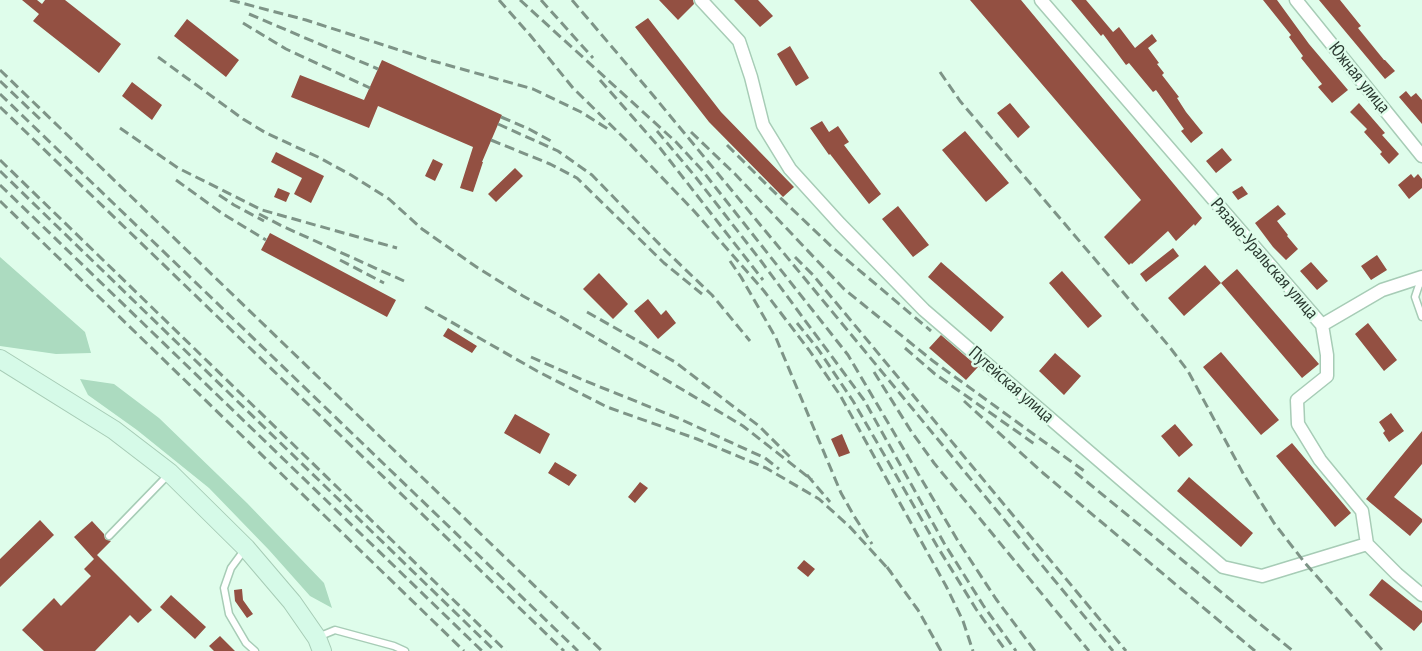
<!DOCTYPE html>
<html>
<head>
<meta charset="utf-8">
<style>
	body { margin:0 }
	canvas { display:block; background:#dffdeb }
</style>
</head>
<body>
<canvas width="1422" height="651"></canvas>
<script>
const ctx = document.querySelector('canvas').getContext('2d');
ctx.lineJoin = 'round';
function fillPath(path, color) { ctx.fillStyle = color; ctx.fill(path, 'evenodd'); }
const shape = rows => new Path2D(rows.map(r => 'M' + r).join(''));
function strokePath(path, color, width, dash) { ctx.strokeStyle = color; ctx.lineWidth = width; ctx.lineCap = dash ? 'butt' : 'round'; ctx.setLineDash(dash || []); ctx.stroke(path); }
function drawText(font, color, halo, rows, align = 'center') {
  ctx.font = font + ' "PT Sans Narrow",sans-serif'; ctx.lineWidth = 5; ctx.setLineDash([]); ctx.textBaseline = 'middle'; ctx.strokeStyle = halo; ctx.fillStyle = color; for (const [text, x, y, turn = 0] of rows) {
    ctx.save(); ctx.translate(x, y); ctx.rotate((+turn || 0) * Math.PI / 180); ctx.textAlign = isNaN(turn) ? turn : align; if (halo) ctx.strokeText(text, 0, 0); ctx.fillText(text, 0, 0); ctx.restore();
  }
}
fillPath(shape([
	[0,257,85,332,91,353,56,354,0,346],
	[80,379,114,384,159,418,247,503,324,583,332,608,310,596,269,550,209,488,137,430,88,395]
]), '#acdbc0');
fillPath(shape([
	[22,0,37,0,42,4,45,0,65,0,121,44,99,73,33,21,39,14],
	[659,0,693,0,694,4,678,20],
	[734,0,758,0,773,16,760,27],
	[970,0,1021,0,1202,218,1195,226,1194,224,1176,241,1168,231,1132,264,1131,263,1129,265,1104,237,1141,200],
	[1071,0,1086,0,1113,32,1119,27,1135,48,1152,34,1157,41,1148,48,1159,63,1157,64,1164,73,1162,75,1179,97,1177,98,1186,112,1203,133,1191,143,1181,131,1184,129,1156,90,1153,92,1129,63,1126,65,1103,34,1101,36],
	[1263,0,1277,0,1309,44,1348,90,1332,103,1318,87,1322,84,1301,58,1303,56,1289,37,1291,35],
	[1319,0,1340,0,1361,26,1358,28,1384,60,1385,60,1395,71,1385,79],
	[648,18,721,112,794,187,783,197,709,122,635,27],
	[187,19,239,60,226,77,174,36],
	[790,46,809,78,796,86,777,54],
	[382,60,502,115,482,162,483,162,473,192,460,188,473,147,378,106,369,128,291,97,300,75,364,100],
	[132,82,162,105,152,120,122,96],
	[1406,91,1411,97,1416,93,1422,100,1422,124,1399,97],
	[1010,103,1030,127,1018,138,997,113],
	[1359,103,1385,133,1382,135,1399,154,1389,164,1380,154,1382,152,1364,132,1367,129,1350,112],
	[822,121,829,132,838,126,849,142,844,145,881,194,869,204,830,154,829,155,810,128],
	[965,131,1009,183,986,202,942,150],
	[1222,148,1232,160,1216,173,1206,161],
	[276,152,324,176,311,203,294,194,302,178,271,162],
	[433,159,443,164,435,181,425,176],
	[515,168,523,176,496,202,488,194],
	[1411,174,1414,178,1418,174,1422,179,1422,188,1409,199,1398,185],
	[1242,186,1248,194,1238,200,1232,192],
	[278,188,290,193,286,202,274,197],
	[1278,205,1286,214,1277,221,1288,235,1287,236,1298,249,1286,260,1273,247,1255,223],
	[898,206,929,245,913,257,882,219],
	[270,233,396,300,387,317,261,250],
	[1173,248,1179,256,1146,282,1140,274],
	[1377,255,1387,270,1371,280,1361,266],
	[941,262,1004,317,991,332,928,277],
	[1311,262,1328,281,1317,290,1300,271],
	[1205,265,1221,283,1184,316,1168,298],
	[1237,269,1319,364,1302,378,1221,283],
	[1062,271,1102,316,1088,328,1049,283],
	[599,273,628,304,613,319,583,289],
	[648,299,661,315,666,310,676,323,658,339,634,311],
	[1368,323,1397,360,1384,371,1355,334],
	[448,328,477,346,472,353,443,336],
	[941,335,978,367,966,380,929,348],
	[1221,352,1279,420,1261,435,1203,367],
	[1055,353,1081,376,1064,395,1039,371],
	[1391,413,1404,431,1389,442,1383,433,1385,431,1379,422],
	[515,414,550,434,540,454,504,433],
	[1175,424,1193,445,1179,457,1161,436],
	[1422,431,1422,464,1394,497,1422,519,1422,522,1410,536,1366,499],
	[842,434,850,453,839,457,831,439],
	[1292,443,1351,513,1335,527,1276,456],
	[555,462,577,475,569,486,548,473],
	[1189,477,1253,533,1241,547,1177,491],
	[640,482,648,488,635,503,628,497],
	[40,520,54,535,0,587,0,559],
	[92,521,104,534,105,539,111,541,97,555,152,610,138,623,130,615,95,651,44,651,22,630,54,598,61,606,91,576,84,569,94,559,74,537],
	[804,560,815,569,808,577,797,568],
	[1382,579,1422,611,1422,622,1414,631,1369,595],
	[242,589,243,600,253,614,247,618,235,601,234,590],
	[171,595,206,627,195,639,160,607],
	[220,636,235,651,214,651,209,646]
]), '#935042');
const service = shape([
	[1422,283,1419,285,1415,297,1422,317],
	[109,536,169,474],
	[245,549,231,568,224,588,229,614,246,643,255,651],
	[318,637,335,630,394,646,405,651]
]);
const minor = shape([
	[701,0,739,41,751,77,763,125,790,169,840,224,924,310,1223,567,1262,576,1367,544,1397,574,1422,595],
	[1041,0,1322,325,1327,355,1327,376,1297,400,1298,424,1320,460,1362,511,1367,544],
	[1296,0,1422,156],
	[1322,325,1382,290,1422,277]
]);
const secondary = shape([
	[0,359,114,430,170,473,246,548,292,602,317,638,322,651]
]);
strokePath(service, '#a7ccb6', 9);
strokePath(minor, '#a7ccb6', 15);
strokePath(secondary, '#a7ccb6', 20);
strokePath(service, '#fff', 6);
strokePath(minor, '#fff', 12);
strokePath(secondary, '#d6fae8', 18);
strokePath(shape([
	[230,0,306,20,433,61,533,89,581,112,608,129],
	[499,0,530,35,573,88,627,141,694,211,764,291,809,350,840,395,946,586,963,621,973,651],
	[520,0,676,142,701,169,848,355,958,541,996,599,1035,651],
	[541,0,593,58],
	[572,0,652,94,1113,651],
	[249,14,378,69],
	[243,23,286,49,370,88],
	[158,57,243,119,266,133,318,157,351,175,389,199,422,229,478,268,523,296,558,315,743,426,812,480],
	[0,70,602,651],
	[940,72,960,101,1168,345,1188,371,1244,475,1274,523,1305,563,1383,651],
	[600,80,660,148,763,280],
	[0,81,41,120],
	[0,94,578,651],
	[0,107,564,651],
	[501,117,529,129,551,141],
	[498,124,558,151,592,175,666,251,712,295,750,341],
	[120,128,178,168,262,210,397,248],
	[657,131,694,175,761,261,864,400,944,543,983,605,1016,651],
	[691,132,735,174,844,289,933,361,1087,473],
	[491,140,550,164,577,178,664,263,702,294],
	[727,145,769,187,833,248,931,331],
	[0,160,506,651],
	[0,171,495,651],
	[176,180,223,214,266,240],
	[0,185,482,651],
	[219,195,234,205,264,221],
	[0,201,464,651],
	[259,214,282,226,404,281],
	[795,257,813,275,1126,651],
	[340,260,384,283],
	[730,261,741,277,776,338,841,493,854,516,872,544],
	[425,307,537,371,607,407,697,439,766,468,819,499,849,526,891,572],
	[587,312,675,362,759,426,790,457],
	[797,323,818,349,853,401,937,546,976,609,1006,651],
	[905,348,935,374,1036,445],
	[531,357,583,380,680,419,765,458,779,469],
	[874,372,911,431,934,463,1089,651],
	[964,401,1043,473,1255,651],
	[1075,472,1293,651],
	[807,475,830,502],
	[887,567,918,610,941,651]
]), '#7e9487', 3, [10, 5]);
drawText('18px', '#2b3a31', '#dffdeb', [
	["Южная улица",1359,78,51],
	["Рязано-Уральская улица",1264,259,49],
	["Путейская улица",1011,385,41]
]);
</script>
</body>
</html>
